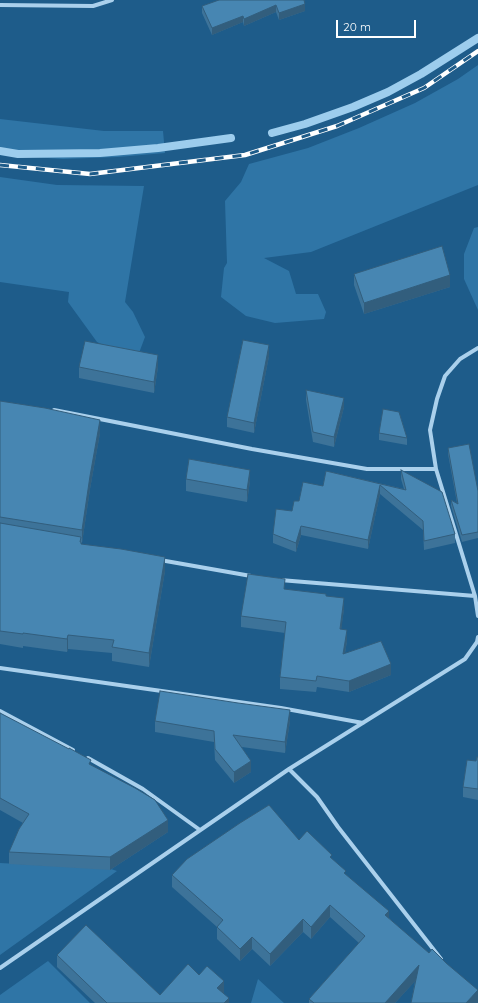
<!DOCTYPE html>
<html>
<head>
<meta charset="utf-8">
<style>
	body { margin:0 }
	#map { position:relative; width:478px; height:1003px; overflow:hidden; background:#1e5c8a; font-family:Quicksand,sans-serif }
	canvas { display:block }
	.scale { position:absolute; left:336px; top:20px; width:80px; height:18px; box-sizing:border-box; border:2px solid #fff; border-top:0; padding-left:5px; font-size:12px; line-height:14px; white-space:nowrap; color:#fff; -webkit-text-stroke:3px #1e5c8a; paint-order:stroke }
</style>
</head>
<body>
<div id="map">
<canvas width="478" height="1003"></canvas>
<div class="scale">20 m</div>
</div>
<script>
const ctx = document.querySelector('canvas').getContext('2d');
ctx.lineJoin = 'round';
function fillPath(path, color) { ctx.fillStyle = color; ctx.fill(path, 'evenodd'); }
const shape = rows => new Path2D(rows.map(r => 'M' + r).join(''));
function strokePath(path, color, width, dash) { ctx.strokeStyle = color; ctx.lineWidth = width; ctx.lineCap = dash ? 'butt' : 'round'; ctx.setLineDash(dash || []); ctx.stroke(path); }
fillPath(shape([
	[478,65,478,185,311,252,264,258,289,271,296,294,318,294,326,312,324,319,275,323,246,316,221,297,224,268,227,263,225,201,241,182,249,164,308,148,359,128,415,103,458,79],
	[0,119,104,131,163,131,165,153,118,157,63,159,0,155],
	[0,177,57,185,144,186,125,302,133,312,145,337,139,353,120,353,97,342,68,302,69,292,0,282],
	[478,227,478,310,464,279,464,254,474,228],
	[0,863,111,869,117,871,0,955],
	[48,961,90,1003,0,1003,0,995],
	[258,979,284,1003,251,1003]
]), '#2f75a6');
strokePath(shape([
	[272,133,305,124,353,107,388,92,421,74,478,38],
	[0,151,18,154,100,153,158,148,231,138]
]), '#9dcded', 8);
strokePath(shape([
	[0,5,93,6,112,0],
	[478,348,460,359,445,376,437,399,430,430,436,469,475,596,478,616],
	[54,410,252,449,367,469,436,469],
	[160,560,251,576],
	[280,580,475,596],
	[0,668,281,708,363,723],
	[0,711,73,750],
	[88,758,143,789,200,830],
	[289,769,317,797,338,827,441,959],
	[0,968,289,769,465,659,477,642,478,637]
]), '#aad0ec', 4);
const rail = shape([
	[0,165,90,174,245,155,337,126,424,88,478,51]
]);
strokePath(rail, '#fff', 4.5);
strokePath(rail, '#1e5c8a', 3, [9]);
fillPath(shape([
	[304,0,305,11,279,20,276,12,244,26,243,22,212,35,202,13,202,6],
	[354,274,450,287,364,314,354,285],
	[269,356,254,433,227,427,227,417],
	[79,367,158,367,154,393,79,378],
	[306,390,344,407,334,447,313,442,306,400],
	[0,401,100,433,90,489,82,543,81,543,81,544,165,571,149,667,112,661,112,653,68,649,67,652,23,646,23,648,0,644],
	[379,433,407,438,407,445,379,440],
	[448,448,478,491,478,538,462,542,451,506,451,500,457,503,448,454],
	[401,470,455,534,455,543,424,550,423,530,380,494,368,549,301,535,296,552,273,543,273,534,292,511,299,501,323,486,326,471,404,489,401,479],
	[186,479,250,481,247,502,186,491],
	[285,589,326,596,344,609,341,629,347,641,345,653,391,675,349,692,317,687,316,692,280,689,280,677,285,633,241,627,241,616],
	[0,713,91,765,168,832,110,870,9,864,9,852,23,823,0,810],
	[155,721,290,721,285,753,242,747,251,772,234,783,215,760,214,742,155,732],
	[478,757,478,800,463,797,463,787],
	[299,840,332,859,346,875,389,918,478,1002,477,1003,411,1003,415,981,395,1003,309,1003,309,999,359,943,330,917,311,939,303,932,270,966,252,949,240,961,217,939,217,927,172,887,172,875],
	[57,955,160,995,199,975,224,993,223,993,229,1003,95,1003,57,967]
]), '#3d7399');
fillPath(shape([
	[305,4,305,11,279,20,279,13],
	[276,5,276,12,244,26,244,19],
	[243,16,243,22,212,35,212,28],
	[450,275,450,287,364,314,364,303],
	[269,345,269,356,254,433,254,423],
	[158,355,158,367,154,393,154,382],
	[344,398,344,407,334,447,334,437],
	[100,420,100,433,90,489,82,543,82,530,90,476],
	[250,470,250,481,247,502,247,490],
	[380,485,380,494,368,549,368,540],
	[301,526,301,535,296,552,296,543],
	[165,557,165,571,149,667,149,653],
	[344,598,344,609,340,640,340,629],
	[347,630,347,641,343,665,343,654],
	[68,635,68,649,67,652,67,639],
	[391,664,391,675,349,692,349,681],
	[290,710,290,721,285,753,285,742],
	[251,761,251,772,234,783,234,772],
	[168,820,168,832,110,870,110,857],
	[330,905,330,917,311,939,311,927],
	[389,911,389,923,385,915],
	[303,919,303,932,270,966,270,954],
	[252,937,252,949,240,961,240,949],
	[419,965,419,977,395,1003,385,1003],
	[224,981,224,993,217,1000,217,988],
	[478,990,478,1002,477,1003,466,1003],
	[229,998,229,1003,224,1003]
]), '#325e7d');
const building = shape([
	[219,0,304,0,305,4,279,13,276,5,244,19,243,16,212,28,202,6,219,0],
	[442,246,450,275,364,303,354,274,442,246],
	[243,340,269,345,254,423,227,417,243,340],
	[85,341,158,355,154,382,79,367,85,341],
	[306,390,344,398,334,437,313,432,306,390],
	[0,401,45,408,100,420,90,476,82,530,0,517,0,401],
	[383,409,399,412,407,438,379,433,383,409],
	[469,444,478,491,478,532,462,535,451,500,458,504,448,448,469,444],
	[189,459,250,470,247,490,186,479,189,459],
	[401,470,442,492,455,534,424,541,423,521,380,485,368,540,301,526,296,543,273,534,276,509,292,511,294,501,299,501,303,482,323,486,326,471,406,490,401,470],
	[0,523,81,537,80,542,81,542,81,544,121,549,165,557,149,653,112,647,114,640,68,635,67,639,23,633,23,634,0,631,0,523],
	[248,574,285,579,284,589,326,594,326,596,344,598,340,629,347,630,343,654,381,641,391,664,349,681,317,676,316,681,280,677,286,622,241,616,248,574],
	[160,691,238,703,290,710,285,742,233,735,251,761,234,772,215,749,214,731,155,721,160,691],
	[0,713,69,749,69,748,91,760,89,764,135,788,155,800,168,820,110,857,9,852,19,829,29,814,0,798,0,713],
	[477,757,478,757,478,789,463,787,467,760,476,761,477,757],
	[269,805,299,840,307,831,332,855,330,857,346,871,344,873,389,911,385,915,429,953,432,949,446,963,478,990,466,1003,411,1003,419,965,385,1003,314,1003,309,999,365,936,330,905,311,927,303,919,270,954,252,937,240,949,217,927,223,920,172,875,187,859,240,823,269,805],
	[86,925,160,995,188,964,199,975,207,966,224,981,217,988,229,998,224,1003,107,1003,57,955,86,925]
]);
fillPath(building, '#4786b2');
strokePath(building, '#325e7d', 1);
</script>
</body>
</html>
